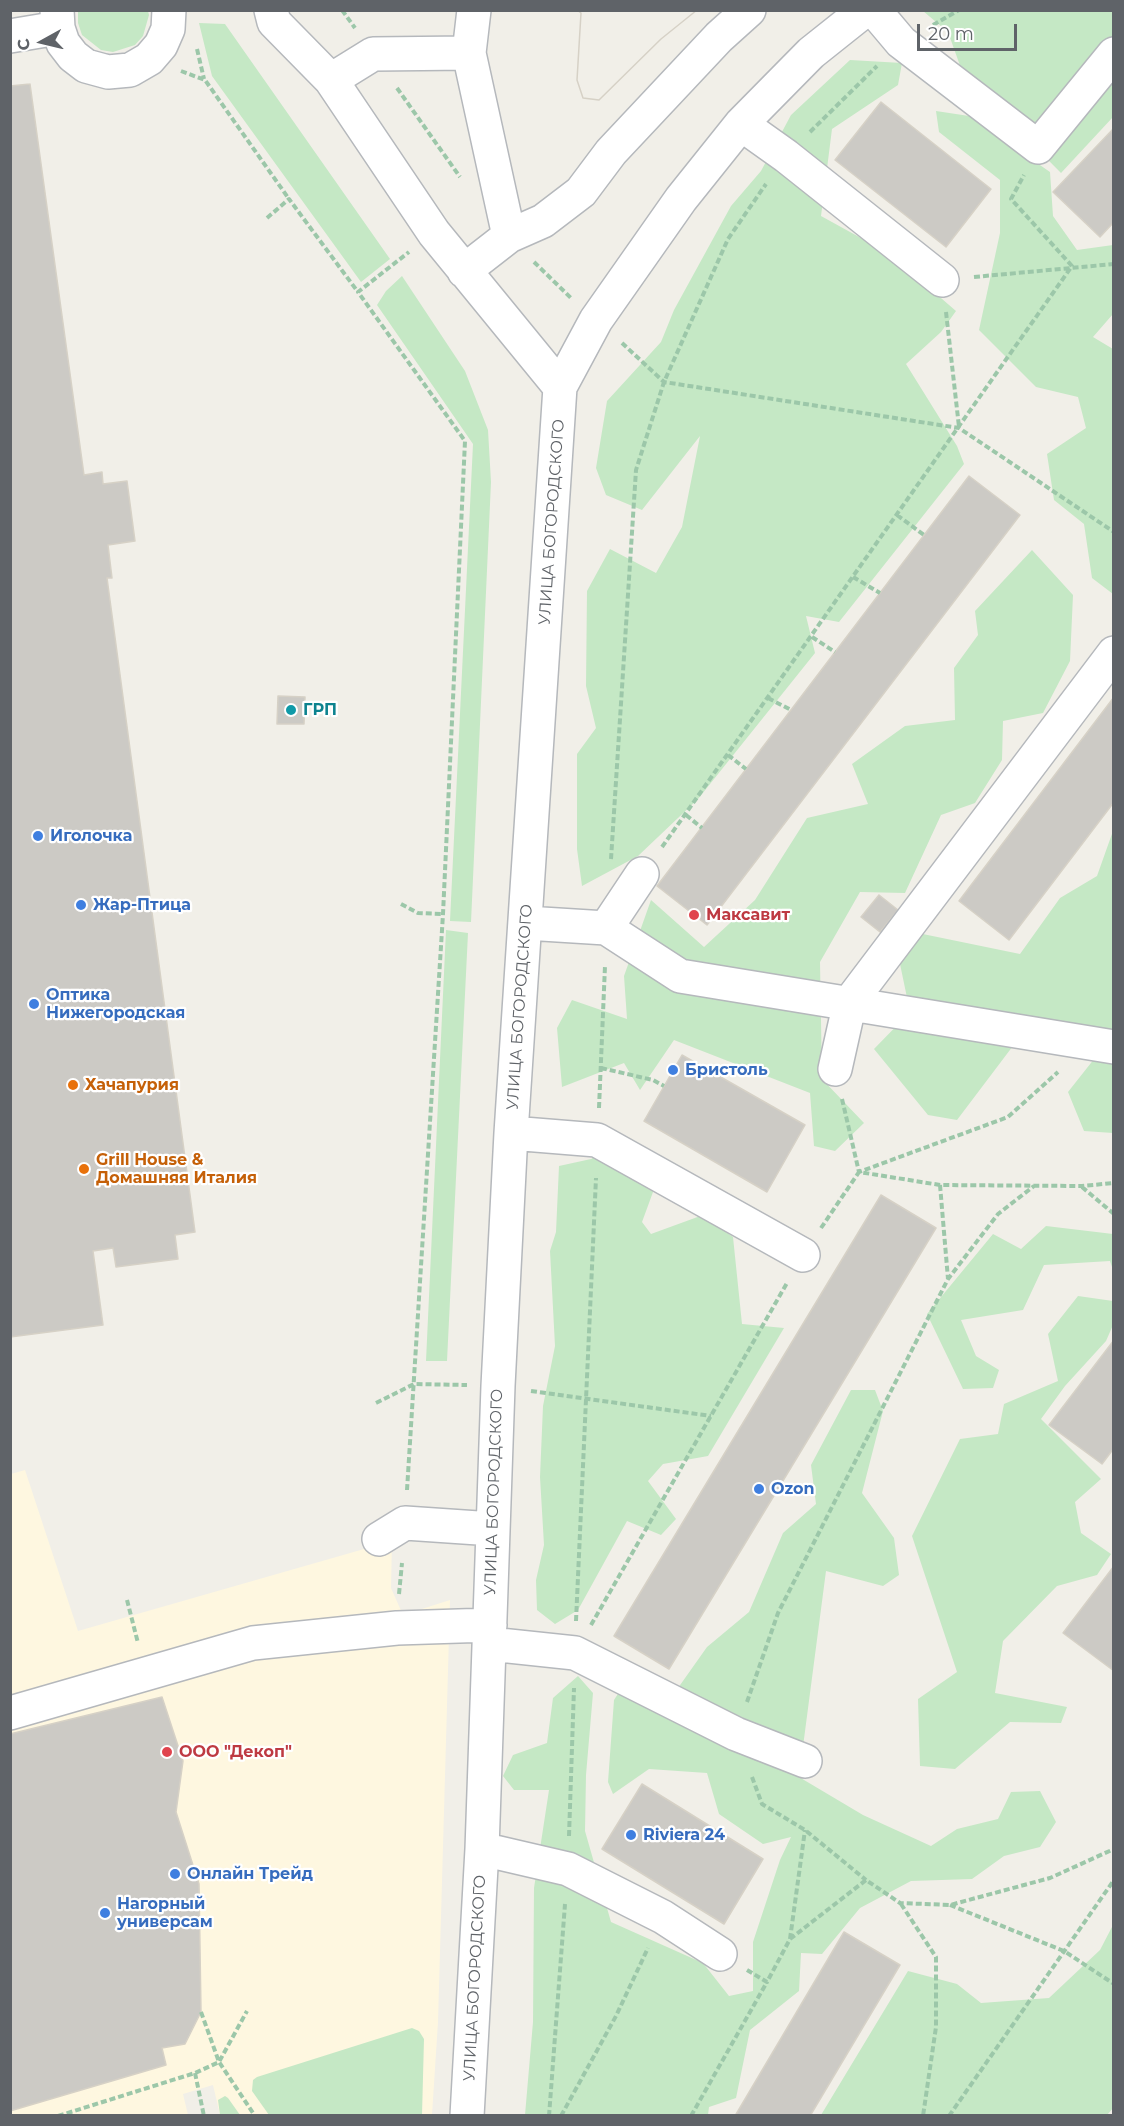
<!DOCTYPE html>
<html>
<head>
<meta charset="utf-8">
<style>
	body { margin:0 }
	#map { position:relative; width:1124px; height:2126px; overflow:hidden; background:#f1efe8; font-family:Montserrat,sans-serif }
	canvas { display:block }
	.frame { position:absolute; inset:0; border:12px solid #5f6368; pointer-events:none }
	.north { position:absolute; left:12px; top:12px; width:60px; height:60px; -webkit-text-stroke:4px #fff; paint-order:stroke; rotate:262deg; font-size:16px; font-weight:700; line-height:24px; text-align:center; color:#5f6368 }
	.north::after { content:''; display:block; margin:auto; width:21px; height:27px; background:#5f6368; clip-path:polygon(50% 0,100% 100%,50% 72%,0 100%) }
	.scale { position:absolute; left:917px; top:24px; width:100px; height:27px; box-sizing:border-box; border:3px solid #5f6368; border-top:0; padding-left:8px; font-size:18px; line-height:21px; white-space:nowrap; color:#5f6368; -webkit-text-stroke:4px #fff; paint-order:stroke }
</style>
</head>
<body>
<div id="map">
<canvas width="1124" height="2126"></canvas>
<div class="frame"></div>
<div class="north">С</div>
<div class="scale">20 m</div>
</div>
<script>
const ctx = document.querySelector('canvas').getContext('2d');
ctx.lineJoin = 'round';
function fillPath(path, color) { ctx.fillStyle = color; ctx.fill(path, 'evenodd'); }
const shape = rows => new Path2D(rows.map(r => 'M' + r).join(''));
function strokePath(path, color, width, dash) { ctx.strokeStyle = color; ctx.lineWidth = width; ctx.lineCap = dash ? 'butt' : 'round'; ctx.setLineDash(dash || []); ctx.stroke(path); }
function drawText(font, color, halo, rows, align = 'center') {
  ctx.font = font + ' Montserrat,sans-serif'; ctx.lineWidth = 4.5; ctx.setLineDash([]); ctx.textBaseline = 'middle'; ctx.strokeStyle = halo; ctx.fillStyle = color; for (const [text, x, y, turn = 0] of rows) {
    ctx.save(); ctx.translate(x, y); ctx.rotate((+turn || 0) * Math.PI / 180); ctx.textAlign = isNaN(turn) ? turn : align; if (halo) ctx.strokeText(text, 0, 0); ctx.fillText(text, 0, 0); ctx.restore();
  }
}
fillPath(shape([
	[25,1470,78,1631,392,1541,391,1588,403,1615,450,1600,438,2022,432,2115,220,2115,213,2085,183,2094,188,2115,11,2116,11,1474]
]), '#fef7e0');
fillPath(shape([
	[78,11,148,11,149,15,143,36,135,45,113,52,101,50,82,35,78,23],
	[923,11,1113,11,1113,117,1061,173,963,74,948,32],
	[199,23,225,24,390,259,361,282,212,76],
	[850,60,902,63,898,85,832,129,821,216,890,254,956,311,941,332,906,364,957,446,964,464,839,622,806,616,815,653,698,799,638,856,582,886,577,849,577,754,596,728,586,686,587,591,610,549,656,573,682,527,700,436,642,510,606,495,596,468,607,401,661,342,674,310,731,206,761,171,791,115],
	[936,111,969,116,1050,172,1053,216,1077,250,1113,245,1113,314,1093,337,1113,349,1113,594,1092,578,1084,524,1054,500,1047,454,1086,428,1078,397,1036,387,979,330,1000,233,1000,180,939,132],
	[402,276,465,371,488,430,491,482,471,922,450,921,473,444,377,305,386,291],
	[1032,550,1073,595,1070,661,1043,713,1003,721,1002,760,975,803,941,815,905,893,860,892,820,962,822,1079,864,1123,835,1151,814,1146,810,1093,674,1040,640,1090,624,1063,562,1087,557,1028,572,1000,627,1019,624,976,651,900,704,947,755,900,807,818,868,804,852,764,905,726,955,720,954,668,978,635,975,611],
	[1113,831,1113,1133,1084,1131,1068,1092,1102,1049,1068,1023,1022,1034,957,1120,928,1115,874,1049,910,1012,900,964,913,932,1020,954,1060,898,1097,876],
	[446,930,468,933,447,1361,426,1361],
	[626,1136,660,1173,642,1222,651,1234,703,1215,733,1237,742,1324,784,1328,708,1456,663,1464,648,1481,676,1519,661,1535,627,1521,578,1610,555,1624,537,1610,536,1580,544,1545,540,1477,543,1406,555,1346,550,1251,556,1232,559,1166,591,1159],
	[1046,1226,1113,1234,1113,1270,1110,1261,1044,1265,1023,1310,961,1320,976,1356,999,1370,993,1388,963,1389,927,1314,993,1234,1021,1249],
	[1078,1296,1113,1301,1113,1325,1106,1341,1065,1386,1041,1419,1101,1479,1075,1502,1081,1533,1111,1554,1097,1575,1057,1586,1003,1641,995,1693,1067,1707,1061,1723,1010,1722,955,1769,920,1766,918,1699,957,1672,912,1536,960,1439,998,1434,1004,1404,1058,1381,1048,1334],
	[851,1390,875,1390,883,1411,862,1493,894,1538,899,1575,883,1586,826,1571,799,1777,863,1815,931,1846,957,1829,998,1819,1011,1792,1040,1791,1056,1822,1040,1847,1004,1856,972,1879,911,1881,860,1908,822,1954,801,1953,799,1991,750,2030,736,2098,709,2107,708,2115,525,2115,533,2022,534,1888,549,1790,514,1790,503,1776,513,1755,547,1743,553,1698,578,1676,593,1693,586,1775,585,1831,611,1922,703,1963,729,1996,753,1991,753,1942,780,1860,791,1837,763,1844,719,1814,707,1773,649,1769,613,1794,608,1782,614,1700,632,1672,678,1688,707,1647,749,1612,783,1533,816,1504,811,1465],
	[1113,1925,1114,2107,1107,2115,821,2115,908,1971,957,1984,981,2003,1049,1998,1100,1950],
	[412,2028,419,2031,424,2039,422,2115,269,2115,252,2091,253,2080,257,2077],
	[225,2096,228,2098,240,2115,220,2115,218,2100]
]), '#c5e8c5');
const building = shape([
	[577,10,697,10,661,39,599,100,583,98,577,80,581,13,577,10],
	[577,10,697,10,661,39,599,100,583,98,577,80,581,13,577,10],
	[30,84,84,475,102,472,103,484,127,481,135,541,108,545,112,578,107,578,195,1232,175,1235,178,1259,116,1267,113,1248,93,1251,103,1325,10,1337,10,86,30,84],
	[881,102,991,189,946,247,835,160,881,102],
	[1114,128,1114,222,1100,237,1053,192,1114,128],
	[969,476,1020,515,707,925,657,886,969,476],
	[278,696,305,697,304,724,277,724,278,696],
	[1114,697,1114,802,1009,940,959,901,1114,697],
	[879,895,898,910,880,932,861,917,879,895],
	[682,1055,805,1125,767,1192,644,1121,682,1055],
	[881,1195,936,1228,669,1669,614,1636,881,1195],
	[1114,1340,1114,1448,1102,1464,1049,1425,1114,1340],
	[1114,1566,1114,1671,1063,1633,1114,1566],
	[162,1697,183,1761,176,1812,199,1884,201,2012,185,2044,162,2048,166,2065,10,2111,10,1734,162,1697],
	[642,1784,763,1859,724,1924,602,1849,642,1784],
	[844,1932,900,1965,810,2116,735,2116,844,1932]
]);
fillPath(building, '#cccac5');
strokePath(building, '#d6d1c6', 1.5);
const minor = shape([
	[57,10,58,28,63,43,73,56,86,66,108,72,130,70,149,59,161,45,168,29,169,10],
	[271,10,274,22,331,80,434,233,560,387],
	[474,10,469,53,509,236],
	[874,10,901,42,1038,147,1114,54],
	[10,36,58,28],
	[331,80,373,54,469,53],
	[741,124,786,156,942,280],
	[464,271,509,236,543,221,581,192,611,152,719,37,749,10],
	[526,923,606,928,680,976,1114,1047],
	[606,928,642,874],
	[835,1069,850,1002,1114,653],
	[511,1133,597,1140,803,1255],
	[379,1539,405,1523,493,1529],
	[490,1644,575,1653,736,1734,805,1761],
	[10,1713,253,1643,397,1628,490,1625],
	[482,1849,568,1869,663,1917,720,1954],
	[467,2116,482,1849,498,1386,511,1133,560,387,596,320,681,199,741,124,811,53,865,10]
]);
strokePath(minor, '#b5b8bc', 36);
strokePath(shape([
	[342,10,355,28],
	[933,25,959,10],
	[197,49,204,79],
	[181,71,205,80,289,199],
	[397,88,460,177],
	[810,132,877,66],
	[267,218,289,199,358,292],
	[534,262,571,298],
	[974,277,1114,264],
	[946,312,959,427],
	[622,343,664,382,959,428,1114,532],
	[897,515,924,535],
	[853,577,880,593],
	[812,637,835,652],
	[768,698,791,710],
	[728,755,746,769],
	[686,815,702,828],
	[662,847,1072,266,1011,199,1024,175],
	[611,859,636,470,664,382,728,239,766,184],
	[401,904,418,913,443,914],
	[601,1068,653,1080,664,1086],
	[842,1099,859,1172,1008,1117,1058,1072],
	[599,1108,605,966],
	[940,1185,948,1279],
	[1082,1187,1114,1214],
	[821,1228,859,1172,940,1185,1082,1186,1114,1183],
	[531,1391,711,1416],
	[376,1403,414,1384,467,1385],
	[407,1490,443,914,465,441,358,292,409,252],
	[399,1594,402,1563],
	[127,1600,138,1643],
	[576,1621,596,1178],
	[591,1625,787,1283],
	[747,1702,778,1613,948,1279,998,1214,1034,1186],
	[752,1777,762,1804,805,1830,866,1880],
	[569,1836,574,1688],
	[901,1904,936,1957,936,2027,923,2116],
	[950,1905,1064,1951,1114,1984],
	[790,1939,866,1880,900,1903,950,1905,1050,1878,1114,1849],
	[747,1970,767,1982,790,1939,805,1830],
	[201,2012,219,2062,255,2116],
	[195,2073,204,2116],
	[58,2116,195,2073,219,2062,247,2011],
	[549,2116,565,1904],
	[561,2116,616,2016,648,1948],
	[691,2116,767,1982],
	[949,2116,1114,1880]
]), '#9cc7a9', 4, [6, 3]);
strokePath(minor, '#fff', 33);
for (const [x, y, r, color] of [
	[291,710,6,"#0f9aa8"],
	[38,836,6,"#3f7fe0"],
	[81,905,6,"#3f7fe0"],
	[694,915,6,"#e0444e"],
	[34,1004,6,"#3f7fe0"],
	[673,1070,6,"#3f7fe0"],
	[73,1085,6,"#e8710a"],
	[84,1169,6,"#e8710a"],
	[759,1489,6,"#3f7fe0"],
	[167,1752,6,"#e0444e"],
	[631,1835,6,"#3f7fe0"],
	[175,1874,6,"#3f7fe0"],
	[105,1913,6,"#3f7fe0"]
]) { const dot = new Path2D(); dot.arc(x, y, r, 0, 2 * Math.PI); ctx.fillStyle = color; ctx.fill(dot); strokePath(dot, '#fff', 2); }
drawText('16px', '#5f6368', '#fff', [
	["УЛИЦА БОГОРОДСКОГО",552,522,-86],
	["УЛИЦА БОГОРОДСКОГО",520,1007,-86],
	["УЛИЦА БОГОРОДСКОГО",494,1492,-88],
	["УЛИЦА БОГОРОДСКОГО",475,1978,-87]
]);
drawText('bold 16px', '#0d838f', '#fff', [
	["ГРП",303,710]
], 'left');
drawText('bold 16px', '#366cbe', '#fff', [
	["Иголочка",50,836],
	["Жар-Птица",93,905],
	["Оптика",46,995],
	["Нижегородская",46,1013],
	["Бристоль",685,1070],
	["Ozon",771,1489],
	["Riviera 24",643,1835],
	["Онлайн Трейд",187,1874],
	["Нагорный",117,1904],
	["универсам",117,1922]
], 'left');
drawText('bold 16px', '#be3a42', '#fff', [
	["Максавит",706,915],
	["ООО \"Декоп\"",179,1752]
], 'left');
drawText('bold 16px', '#c56008', '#fff', [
	["Хачапурия",85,1085],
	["Grill House &",96,1160],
	["Домашняя Италия",96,1178]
], 'left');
</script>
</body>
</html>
